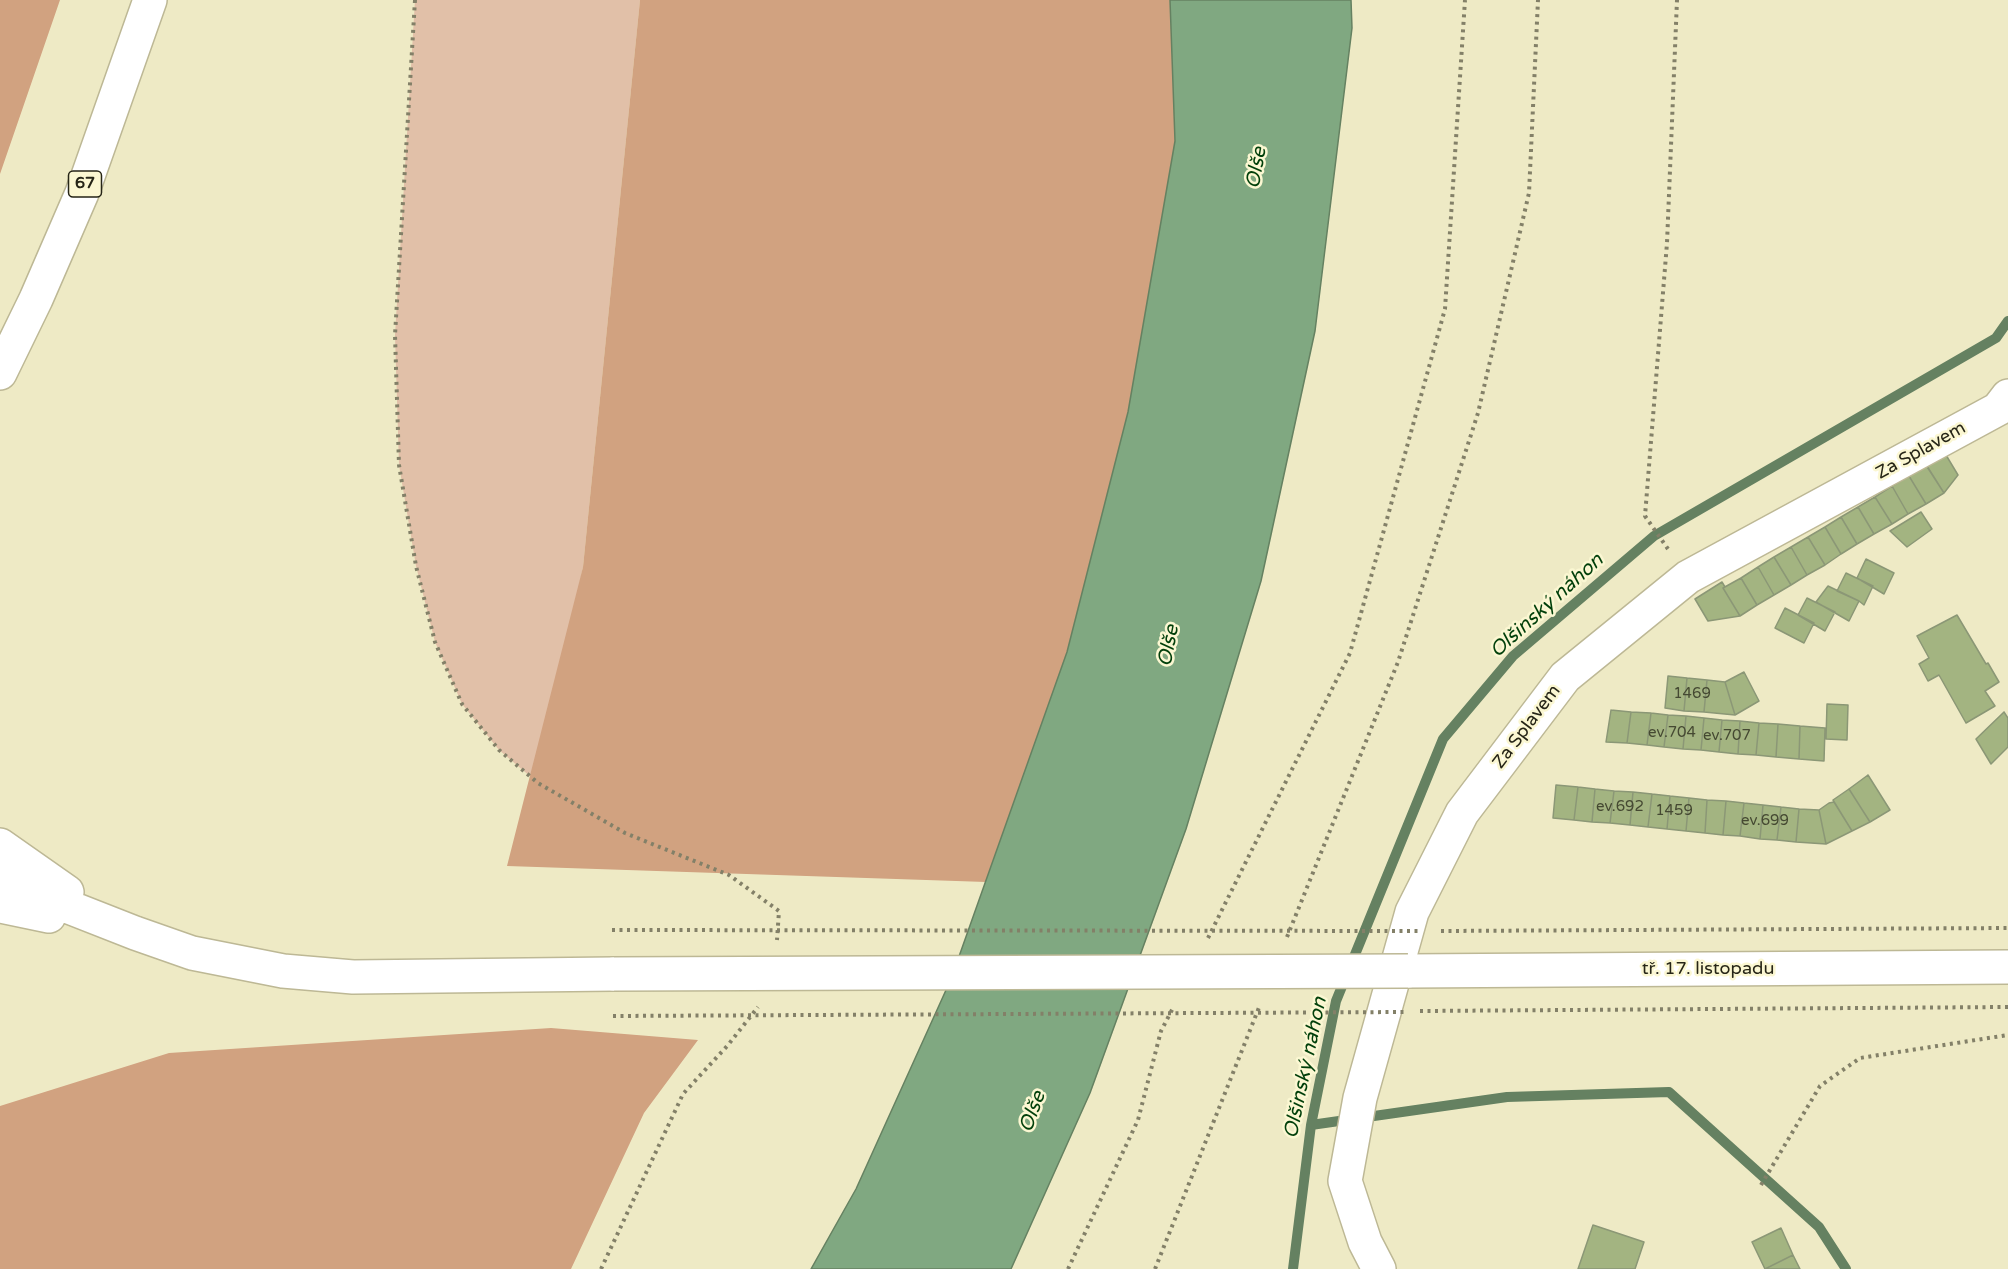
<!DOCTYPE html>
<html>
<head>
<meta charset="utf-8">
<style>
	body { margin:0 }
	canvas { display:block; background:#eeeac5 }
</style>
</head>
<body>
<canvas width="2008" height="1269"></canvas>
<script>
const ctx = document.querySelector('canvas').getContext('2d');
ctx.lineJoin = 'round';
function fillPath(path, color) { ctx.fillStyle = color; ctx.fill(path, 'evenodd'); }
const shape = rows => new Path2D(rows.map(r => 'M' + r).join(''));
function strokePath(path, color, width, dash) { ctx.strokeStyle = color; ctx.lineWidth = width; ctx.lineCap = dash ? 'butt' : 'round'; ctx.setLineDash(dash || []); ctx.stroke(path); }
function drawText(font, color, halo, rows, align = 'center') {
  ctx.font = font + ' "Varela Round",sans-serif'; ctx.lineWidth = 5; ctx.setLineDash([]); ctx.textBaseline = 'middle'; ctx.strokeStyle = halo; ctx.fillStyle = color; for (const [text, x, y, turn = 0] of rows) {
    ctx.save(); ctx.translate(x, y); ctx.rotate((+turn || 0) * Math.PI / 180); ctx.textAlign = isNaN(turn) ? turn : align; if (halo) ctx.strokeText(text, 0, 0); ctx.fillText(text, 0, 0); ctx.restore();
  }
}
fillPath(shape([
	[415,0,640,0,583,567,538,783,499,750,462,704,435,642,416,566,399,465,395,335]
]), '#e1c0a8');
fillPath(shape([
	[0,0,60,0,0,174],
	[640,0,1170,0,1175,141,1128,412,1067,652,986,882,507,866,583,567],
	[551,1028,698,1040,644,1113,571,1269,0,1269,0,1106,169,1053]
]), '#d1a280');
const water = shape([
	[1170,0,1351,0,1352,28,1315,331,1261,581,1186,829,1090,1093,1011,1269,811,1269,856,1189,951,979,1067,652,1128,412,1175,141,1170,0]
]);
fillPath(water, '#80a881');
strokePath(water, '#658161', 1.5);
strokePath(shape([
	[1311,1125,1507,1097,1669,1092,1819,1227,1846,1269],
	[1293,1269,1311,1125,1336,1001,1443,739,1513,656,1654,536,1996,338,2008,321]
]), '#658161', 10);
const building = shape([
	[1943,450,1958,475,1944,493,1924,462,1943,450],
	[1927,466,1944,493,1926,504,1909,476,1927,466],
	[1909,476,1926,504,1908,514,1892,486,1909,476],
	[1892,486,1908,514,1892,524,1875,497,1892,486],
	[1875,497,1892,524,1874,534,1858,507,1875,497],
	[1858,507,1874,534,1857,544,1841,517,1858,507],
	[1921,512,1932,529,1907,547,1890,531,1921,512],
	[1841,517,1857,544,1841,554,1825,527,1841,517],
	[1825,527,1841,554,1825,565,1808,537,1825,527],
	[1808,537,1825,565,1807,575,1791,547,1808,537],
	[1791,547,1807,575,1791,585,1774,557,1791,547],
	[1774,557,1791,585,1774,595,1758,567,1774,557],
	[1866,559,1894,573,1884,594,1857,578,1866,559],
	[1758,567,1774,595,1757,605,1741,578,1758,567],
	[1846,573,1873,586,1864,605,1859,601,1837,591,1846,573],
	[1741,578,1757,605,1740,616,1723,588,1741,578],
	[1722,582,1725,587,1723,588,1740,616,1708,621,1695,599,1722,582],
	[1828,586,1859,601,1849,621,1816,602,1828,586],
	[1807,598,1835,612,1825,631,1798,615,1807,598],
	[1785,608,1814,623,1804,643,1775,628,1785,608],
	[1957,615,1986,664,1988,663,1999,682,1985,691,1995,706,1966,723,1939,675,1928,681,1919,664,1929,658,1917,636,1957,615],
	[1744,672,1759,701,1735,715,1725,682,1744,672],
	[1668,676,1687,678,1684,711,1665,708,1668,676],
	[1687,678,1707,680,1704,712,1684,711,1687,678],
	[1707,680,1725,682,1735,715,1704,712,1707,680],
	[1827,704,1848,705,1847,740,1826,739,1827,704],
	[1611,710,1631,712,1627,743,1606,742,1611,710],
	[1631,712,1651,713,1647,745,1627,743,1631,712],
	[2004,712,2008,718,2008,747,1991,764,1976,739,2004,712],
	[1651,713,1668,715,1664,747,1647,745,1651,713],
	[1668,715,1686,716,1683,749,1664,747,1668,715],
	[1686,716,1704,718,1701,750,1683,749,1686,716],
	[1704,718,1722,720,1719,752,1701,750,1704,718],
	[1722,720,1740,721,1738,754,1719,752,1722,720],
	[1740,721,1759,723,1756,755,1738,754,1740,721],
	[1759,723,1778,724,1776,757,1756,755,1759,723],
	[1778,724,1800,726,1799,759,1776,757,1778,724],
	[1800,726,1825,728,1824,761,1799,759,1800,726],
	[1868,775,1890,810,1870,822,1849,789,1868,775],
	[1556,785,1578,787,1574,820,1553,818,1556,785],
	[1578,787,1595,789,1592,822,1574,820,1578,787],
	[1595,789,1614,791,1610,823,1592,822,1595,789],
	[1849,789,1870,822,1852,831,1833,800,1849,789],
	[1614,791,1633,792,1630,825,1610,823,1614,791],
	[1633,792,1652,794,1648,827,1630,825,1633,792],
	[1652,794,1670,796,1667,829,1648,827,1652,794],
	[1670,796,1689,798,1686,831,1667,829,1670,796],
	[1689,798,1707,800,1705,833,1686,831,1689,798],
	[1707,800,1726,801,1723,835,1705,833,1707,800],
	[1726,801,1744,803,1740,836,1723,835,1726,801],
	[1834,802,1852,831,1826,844,1819,810,1829,803,1834,802],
	[1744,803,1763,805,1760,839,1740,836,1744,803],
	[1763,805,1781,807,1777,840,1760,839,1763,805],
	[1781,807,1799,809,1796,842,1777,840,1781,807],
	[1799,809,1819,810,1826,844,1796,842,1799,809],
	[1593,1225,1644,1242,1635,1269,1578,1269,1593,1225],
	[1781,1228,1793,1255,1765,1269,1752,1242,1781,1228],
	[1793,1255,1800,1269,1765,1269,1793,1255]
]);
fillPath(building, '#a3b481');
strokePath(building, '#8b9776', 1.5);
const minor = shape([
	[1379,1269,1365,1242,1345,1181,1360,1098,1412,912,1462,813,1565,677,1688,577,1998,409,2008,396]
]);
const primary = shape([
	[0,373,36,299,82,193,150,0],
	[0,845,67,892],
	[0,880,135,933,192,953,283,971,353,977,614,974],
	[0,906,49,916],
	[1408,971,2008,967]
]);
strokePath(minor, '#bdb895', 36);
strokePath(primary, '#bdb895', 36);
strokePath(shape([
	[415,0,395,335,399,465,416,566,435,642,462,704,499,750,538,783,625,833,729,875,779,911,777,940],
	[1668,549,1645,516,1667,243,1677,0],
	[1441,931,2008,928],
	[1287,937,1398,662,1478,413,1529,193,1538,0],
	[1208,938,1350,653,1445,309,1465,0],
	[1420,1011,2008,1007],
	[1761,1185,1820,1086,1860,1058,2008,1035],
	[601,1269,683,1094,728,1045,758,1007],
	[1068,1269,1138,1120,1161,1031,1174,1006],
	[1155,1269,1260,1005]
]), '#838068', 4, [3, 4.5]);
strokePath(minor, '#fff', 33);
strokePath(primary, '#fff', 33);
const primaryBridge = shape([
	[614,974,1408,971]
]);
strokePath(primaryBridge, '#bdb895', 36, []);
strokePath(shape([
	[612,930,1419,931],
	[613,1016,1404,1012]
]), '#838068', 4, [3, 4.5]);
strokePath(primaryBridge, '#fff', 33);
drawText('15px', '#454932', null, [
	["1469",1692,694],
	["ev.704",1672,733],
	["ev.707",1727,736],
	["ev.692",1620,807],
	["1459",1674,811],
	["ev.699",1765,821]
]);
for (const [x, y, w] of [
	[85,184,33]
]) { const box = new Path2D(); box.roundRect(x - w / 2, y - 13, w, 26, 4.5); ctx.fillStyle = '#fbf7d2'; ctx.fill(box); strokePath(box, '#262517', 1.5); }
drawText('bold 16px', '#262517', null, [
	["67",85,184]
]);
drawText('18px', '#262517', '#fbf7d2', [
	["Za Splavem",1921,451,-29],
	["Za Splavem",1527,727,-53],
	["tř. 17. listopadu",1708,969]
]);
drawText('italic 20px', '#003f0a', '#fbf7d2', [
	["Olše",1257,168,-80],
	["Olšinský náhon",1547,606,-42],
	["Olše",1169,646,-79],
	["Olšinský náhon",1306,1068,-78],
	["Olše",1033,1112,-70]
]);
</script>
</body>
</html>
